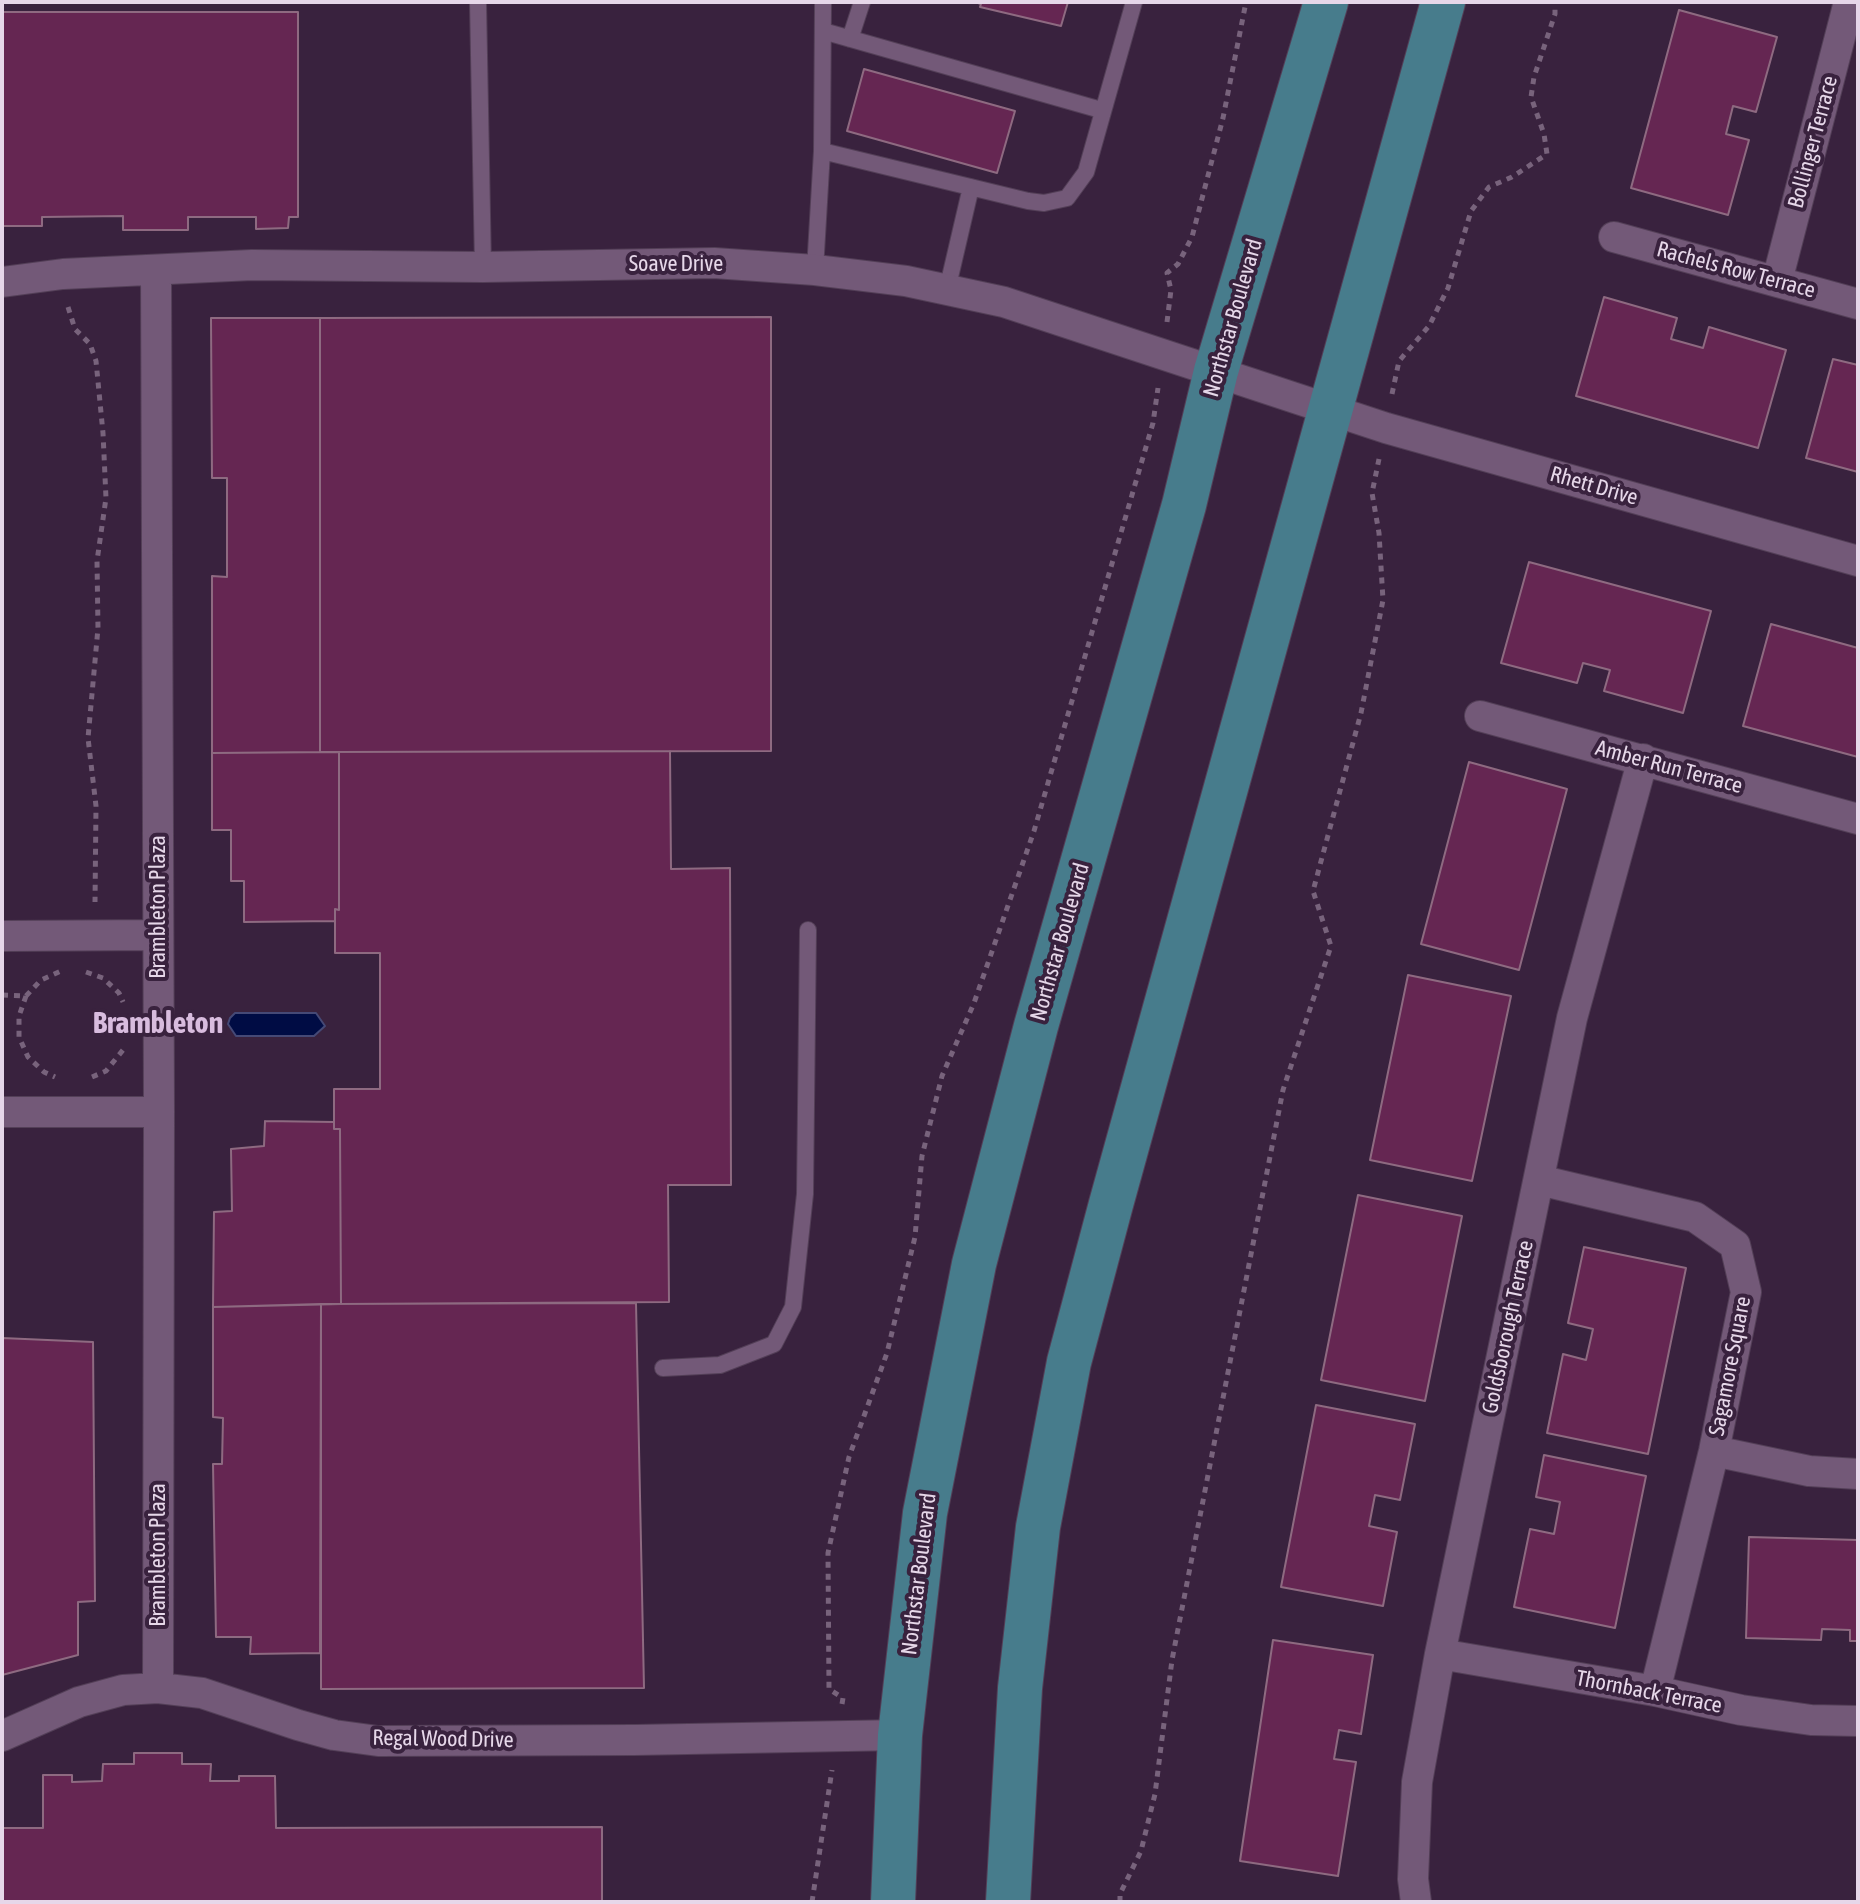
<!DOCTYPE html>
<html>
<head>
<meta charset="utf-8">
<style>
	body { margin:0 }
	#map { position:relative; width:1860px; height:1904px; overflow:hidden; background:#39223e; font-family:"Asap Condensed",sans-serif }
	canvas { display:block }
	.frame { position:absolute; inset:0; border:4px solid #e6d7e9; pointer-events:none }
</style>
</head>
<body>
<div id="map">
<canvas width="1860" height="1904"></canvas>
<div class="frame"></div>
</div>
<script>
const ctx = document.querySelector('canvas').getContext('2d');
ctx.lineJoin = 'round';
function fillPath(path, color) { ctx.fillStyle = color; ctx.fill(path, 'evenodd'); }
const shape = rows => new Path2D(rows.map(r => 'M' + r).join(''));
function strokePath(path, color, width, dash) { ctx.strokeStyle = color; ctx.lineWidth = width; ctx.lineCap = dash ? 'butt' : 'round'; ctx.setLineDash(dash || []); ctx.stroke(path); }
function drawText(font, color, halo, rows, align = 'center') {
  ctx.font = font + ' "Asap Condensed",sans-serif'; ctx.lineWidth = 8; ctx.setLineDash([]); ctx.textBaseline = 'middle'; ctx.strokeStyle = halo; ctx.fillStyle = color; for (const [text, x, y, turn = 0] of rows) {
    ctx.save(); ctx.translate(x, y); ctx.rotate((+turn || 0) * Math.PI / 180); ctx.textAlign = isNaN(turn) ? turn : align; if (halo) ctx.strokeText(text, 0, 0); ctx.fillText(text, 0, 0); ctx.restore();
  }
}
const water = shape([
	[235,1013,316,1013,325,1026,314,1036,236,1036,228,1024,230,1018,235,1013]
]);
fillPath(water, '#000c44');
strokePath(water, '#454976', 2);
const building = shape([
	[975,2,1068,2,1061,26,980,7,981,4,975,2],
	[1679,10,1777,37,1756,112,1733,106,1726,134,1749,140,1728,215,1631,188,1679,10],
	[2,12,298,12,298,217,289,217,288,228,256,229,256,217,188,217,188,230,123,230,123,216,42,217,42,226,2,226,2,12],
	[864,69,1015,111,997,173,847,131,864,69],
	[1604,297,1677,318,1671,339,1703,348,1709,327,1786,350,1758,448,1576,396,1604,297],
	[771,317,771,751,320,752,320,318,771,317],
	[211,318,320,318,320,752,212,753,212,576,227,577,227,478,212,478,211,318],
	[1833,359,1858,365,1858,472,1806,458,1833,359],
	[1529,562,1711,611,1683,713,1604,691,1610,670,1583,663,1577,683,1501,663,1529,562],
	[1771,624,1858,648,1858,757,1743,726,1771,624],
	[670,751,671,869,730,868,731,1185,668,1185,669,1302,341,1304,340,1129,334,1129,334,1089,380,1089,380,953,335,953,335,909,339,910,339,752,670,751],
	[339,752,339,910,335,909,335,921,244,922,244,881,231,881,231,830,212,830,212,753,339,752],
	[1469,762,1567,789,1519,970,1421,944,1469,762],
	[1408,975,1511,996,1472,1181,1370,1160,1408,975],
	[265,1121,334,1122,334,1129,340,1129,341,1304,213,1307,214,1212,232,1211,231,1149,264,1146,265,1121],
	[1358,1195,1462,1216,1425,1401,1321,1380,1358,1195],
	[1584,1247,1686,1268,1648,1454,1547,1433,1563,1354,1586,1360,1593,1329,1568,1323,1584,1247],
	[636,1303,644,1688,321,1689,321,1304,636,1303],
	[321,1304,320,1653,250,1654,251,1637,216,1637,213,1464,222,1464,223,1418,213,1417,213,1307,321,1304],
	[2,1338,93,1342,95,1601,78,1602,78,1655,2,1675,2,1338],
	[1316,1405,1415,1424,1400,1500,1375,1495,1369,1526,1397,1532,1383,1606,1281,1587,1316,1405],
	[1544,1455,1646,1476,1615,1628,1514,1607,1530,1529,1554,1534,1560,1502,1536,1497,1544,1455],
	[1749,1537,1858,1540,1858,1641,1850,1641,1850,1630,1822,1629,1821,1640,1746,1638,1749,1537],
	[1273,1640,1373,1655,1361,1734,1339,1730,1334,1759,1356,1762,1338,1876,1240,1861,1273,1640],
	[134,1753,182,1753,182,1764,211,1764,210,1781,239,1781,239,1776,275,1776,276,1828,602,1827,602,1902,2,1902,2,1828,43,1828,43,1775,72,1775,72,1782,102,1781,103,1764,134,1764,134,1753]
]);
fillPath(building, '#652652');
strokePath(building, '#8e6a81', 2);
const lane = shape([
	[478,2,483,267],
	[823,31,1101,110],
	[850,39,862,2],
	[822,151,1028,201,1044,203,1067,198,1086,172,1134,2],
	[815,270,822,151,823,2],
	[947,290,971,187],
	[663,1368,720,1365,774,1344,793,1307,805,1194,808,930]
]);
const street = shape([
	[1614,237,1858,304],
	[156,270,159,1112,158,1688],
	[1777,281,1849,2],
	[2,282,63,274,252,265,483,267,714,263,815,270,906,281,1004,302,1386,428,1858,561],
	[1480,716,1858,819],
	[2,936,158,935],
	[2,1112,159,1112],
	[1539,1180,1695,1217,1735,1245,1746,1292,1714,1451,1655,1691],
	[1714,1451,1809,1471,1858,1474],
	[1440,1654,1655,1691,1741,1710,1811,1720,1858,1721],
	[2,1736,79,1702,123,1690,158,1688,202,1693,298,1725,334,1735,378,1741,635,1740,900,1735],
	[1416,1902,1413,1879,1417,1782,1440,1654,1572,1018,1643,759]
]);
const primary = shape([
	[893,1902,900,1735,925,1513,974,1264,1036,1026,1184,505,1216,371,1326,2],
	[1008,1902,1020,1688,1038,1527,1069,1362,1111,1204,1443,2]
]);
strokePath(lane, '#533f57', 18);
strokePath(street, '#533f57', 32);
strokePath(primary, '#533f57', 46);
strokePath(shape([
	[68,307,75,329,90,344,96,361,103,433,106,498,97,561,98,628,88,738,96,806,95,902],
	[1167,322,1171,290,1167,273,1178,264,1192,237,1223,118,1246,2],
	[1392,394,1399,361,1429,326,1448,288,1471,211,1489,187,1512,177,1547,154,1544,134,1531,97,1534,77,1555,14,1555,2],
	[86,972,103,978,119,993,123,1002],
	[2,995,26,996,41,980,61,971],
	[26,996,19,1016,19,1037,28,1057,44,1072,55,1077],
	[92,1077,106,1071,123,1050],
	[842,1704,843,1698,829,1689,828,1553,849,1457,887,1353,915,1237,922,1156,942,1076,974,1003,1034,831,1153,423,1158,388],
	[812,1902,832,1770],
	[1120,1902,1120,1894,1141,1851,1155,1794,1172,1660,1283,1090,1331,946,1313,891,1361,713,1383,600,1379,533,1372,493,1379,459]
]), '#78637c', 5, [6, 6]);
strokePath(lane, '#735978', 16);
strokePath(street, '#735978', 30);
strokePath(primary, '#477c8c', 44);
drawText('22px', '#e6d7e9', '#39223e', [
	["Bollinger Terrace",1813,142,-75],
	["Soave Drive",676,264],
	["Rachels Row Terrace",1736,270,15],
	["Northstar Boulevard",1233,318,-74],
	["Rhett Drive",1594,486,16],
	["Amber Run Terrace",1669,767,15],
	["Brambleton Plaza",158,907,-90],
	["Northstar Boulevard",1060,942,-74],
	["Goldsborough Terrace",1508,1327,-78],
	["Sagamore Square",1730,1366,-79],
	["Brambleton Plaza",158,1555,-90],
	["Northstar Boulevard",919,1574,-83],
	["Thornback Terrace",1649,1692,11],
	["Regal Wood Drive",443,1739,1]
]);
drawText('bold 30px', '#d8bcde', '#39223e', [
	["Brambleton",158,1024]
]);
</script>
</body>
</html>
